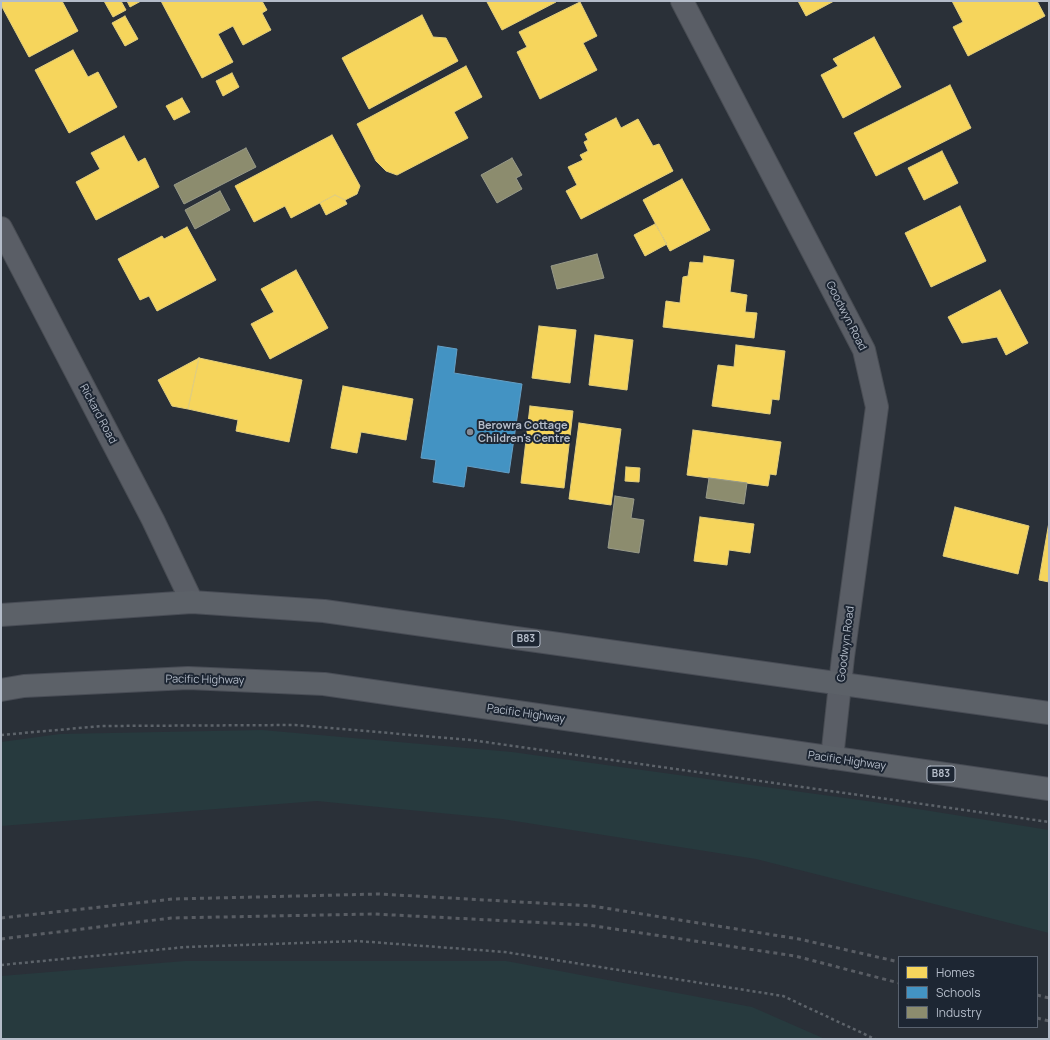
<!DOCTYPE html>
<html>
<head>
<meta charset="utf-8">
<style>
	body { margin:0 }
	#map { position:relative; width:1050px; height:1040px; overflow:hidden; background:#2a3038; font-family:Manrope,sans-serif }
	canvas { display:block }
	.frame { position:absolute; inset:0; border:2px solid #b4bcc9; pointer-events:none }
	.legend { position:absolute; left:898px; top:956px; width:140px; height:72px; box-sizing:border-box; background:#1d2633; border:1px solid #59626f; margin:0; padding:5px 7px; list-style:none; font-size:12px; color:#b4bcc9 }
	.legend li { display:flex; align-items:center; gap:8px; height:20px }
	.legend b { width:20px; border:1px solid #59626f }
</style>
</head>
<body>
<div id="map">
<canvas width="1050" height="1040"></canvas>
<div class="frame"></div>
<ul class="legend">
<li><b style="height:11px;background:#f6d55c"></b>Homes</li>
<li><b style="height:11px;background:#4393c3"></b>Schools</li>
<li><b style="height:11px;background:#8c8c6e"></b>Industry</li>
</ul>
</div>
<script>
const ctx = document.querySelector('canvas').getContext('2d');
ctx.lineJoin = 'round';
function fillPath(path, color) { ctx.fillStyle = color; ctx.fill(path, 'evenodd'); }
const shape = rows => new Path2D(rows.map(r => 'M' + r).join(''));
function strokePath(path, color, width, dash) { ctx.strokeStyle = color; ctx.lineWidth = width; ctx.lineCap = dash ? 'butt' : 'round'; ctx.setLineDash(dash || []); ctx.stroke(path); }
function drawText(font, color, halo, rows, align = 'center') {
  ctx.font = font + ' Manrope,sans-serif'; ctx.lineWidth = 4; ctx.setLineDash([]); ctx.textBaseline = 'middle'; ctx.strokeStyle = halo; ctx.fillStyle = color; for (const [text, x, y, turn = 0] of rows) {
    ctx.save(); ctx.translate(x, y); ctx.rotate((+turn || 0) * Math.PI / 180); ctx.textAlign = isNaN(turn) ? turn : align; if (halo) ctx.strokeText(text, 0, 0); ctx.fillText(text, 0, 0); ctx.restore();
  }
}
fillPath(shape([
	[262,730,512,752,874,802,1049,830,1049,933,756,859,502,819,317,801,1,826,1,742,60,734],
	[185,961,506,961,752,1007,825,1039,1,1039,1,976]
]), '#273a3e');
const homes = shape([
	[1,1,62,1,78,31,29,57,1,5,1,1],
	[104,1,121,1,126,10,113,17,104,1],
	[127,1,141,1,130,7,127,1],
	[161,1,262,1,267,10,262,13,271,30,243,45,233,26,218,34,233,62,202,78,161,1],
	[490,1,555,1,556,2,502,30,487,2,490,1],
	[798,1,834,1,806,16,798,1],
	[952,1,1037,1,1045,16,968,56,953,27,963,22,952,1],
	[580,2,597,36,583,43,597,70,540,99,517,52,527,47,519,32,580,2],
	[422,15,433,37,446,38,458,61,369,109,342,58,422,15],
	[125,16,138,39,125,46,112,23,125,16],
	[874,37,901,87,843,118,821,75,838,66,833,59,874,37],
	[73,50,88,77,98,72,117,107,69,133,35,70,73,50],
	[466,66,482,97,454,112,468,138,397,175,386,171,376,161,357,124,466,66],
	[232,73,239,87,223,96,216,81,232,73],
	[950,85,971,128,876,176,854,133,950,85],
	[182,98,190,112,174,120,166,106,182,98],
	[616,118,621,128,638,119,653,146,659,144,673,171,581,219,566,191,577,185,568,167,583,160,580,155,588,151,584,142,588,140,585,134,616,118],
	[332,135,360,186,357,194,345,200,335,195,291,218,285,206,254,222,235,186,332,135],
	[124,136,138,162,145,158,159,187,96,220,76,182,100,169,91,153,124,136],
	[942,151,958,183,924,200,908,168,942,151],
	[682,179,710,230,670,251,643,200,682,179],
	[335,195,345,200,347,204,326,215,320,203,335,195],
	[960,206,986,261,931,287,905,233,960,206],
	[655,224,667,244,645,256,634,235,655,224],
	[187,227,216,280,157,311,149,296,140,300,118,259,162,236,164,239,187,227],
	[704,256,734,260,730,292,747,295,745,312,757,313,754,338,663,327,666,301,680,303,683,277,688,276,690,262,703,263,704,256],
	[296,270,328,328,270,359,251,324,274,312,261,289,296,270],
	[1000,290,1028,343,1006,355,997,337,962,343,948,317,1000,290],
	[539,326,576,330,570,383,532,378,539,326],
	[595,335,633,340,627,390,589,385,595,335],
	[736,345,785,351,779,400,772,399,770,414,712,406,718,365,734,367,736,345],
	[199,358,302,380,289,442,236,431,238,420,188,409,199,358],
	[199,358,188,409,172,406,158,380,199,358],
	[343,386,413,399,406,440,361,432,357,453,331,448,343,386],
	[530,406,573,411,564,488,521,483,530,406],
	[579,423,621,429,611,505,569,499,579,423],
	[693,430,781,442,776,475,770,474,768,486,687,475,693,430],
	[626,467,640,468,639,482,625,481,626,467],
	[955,507,1029,526,1018,574,943,556,955,507],
	[700,517,754,524,750,553,729,550,727,565,694,561,700,517],
	[1049,522,1049,582,1039,580,1049,522]
]);
fillPath(homes, '#f6d55c');
strokePath(homes, '#e2ce7d', 1);
const schools = shape([
	[438,346,457,349,454,373,522,384,509,473,467,466,464,487,433,482,436,460,421,458,438,346]
]);
fillPath(schools, '#4393c3');
strokePath(schools, '#659fc5', 1);
const industry = shape([
	[246,148,256,167,184,204,174,185,246,148],
	[512,158,522,175,516,178,522,189,497,203,481,175,512,158],
	[220,191,230,210,195,229,185,210,220,191],
	[597,254,604,278,557,289,551,266,597,254],
	[709,478,747,483,744,504,706,498,709,478],
	[615,496,634,499,631,518,644,520,639,553,608,548,615,496]
]);
fillPath(industry, '#8c8c6e');
strokePath(industry, '#989a89', 1);
const street = shape([
	[682,1,864,350,877,407,843,657,832,758],
	[1,228,153,520,192,602]
]);
const primary = shape([
	[1,615,192,602,324,611,1049,713],
	[1,690,24,686,188,678,324,684,1049,789]
]);
strokePath(street, '#484c53', 24);
strokePath(primary, '#484c55', 24);
strokePath(shape([
	[1,735,102,726,295,725,471,740,1049,822],
	[1,965,186,947,357,941,505,952,783,996,875,1039]
]), '#5d636a', 2.5, [3, 3]);
strokePath(street, '#5a5e66', 22);
strokePath(primary, '#5c6168', 22);
strokePath(shape([
	[1,918,173,899,379,894,592,906,799,939,899,962],
	[1,939,171,918,374,914,588,925,795,956,899,983],
	[1037,995,1049,998],
	[1037,1018,1049,1021]
]), '#595d64', 3, [4, 4]);
for (const [x, y, r, color] of [
	[470,432,4,"#848b96"]
]) { const dot = new Path2D(); dot.arc(x, y, r, 0, 2 * Math.PI); ctx.fillStyle = color; ctx.fill(dot); strokePath(dot, '#1d2633', 1.5); }
for (const [x, y, w] of [
	[526,639,28],
	[941,774,28]
]) { const box = new Path2D(); box.roundRect(x - w / 2, y - 8, w, 16, 3); ctx.fillStyle = '#1d2633'; ctx.fill(box); strokePath(box, '#b4bcc9', 1); }
drawText('bold 10px', '#b4bcc9', null, [
	["B83",526,639],
	["B83",941,774]
]);
drawText('11px', '#b4bcc9', '#1d2633', [
	["Goodwyn Road",846,316,63],
	["Rickard Road",98,414,62],
	["Goodwyn Road",846,644,-83],
	["Pacific Highway",205,680,1],
	["Pacific Highway",526,714,8],
	["Pacific Highway",847,761,8]
]);
drawText('bold 11px', '#b4bcc9', '#1d2633', [
	["Berowra Cottage",478,426],
	["Children's Centre",478,439]
], 'left');
</script>
</body>
</html>
